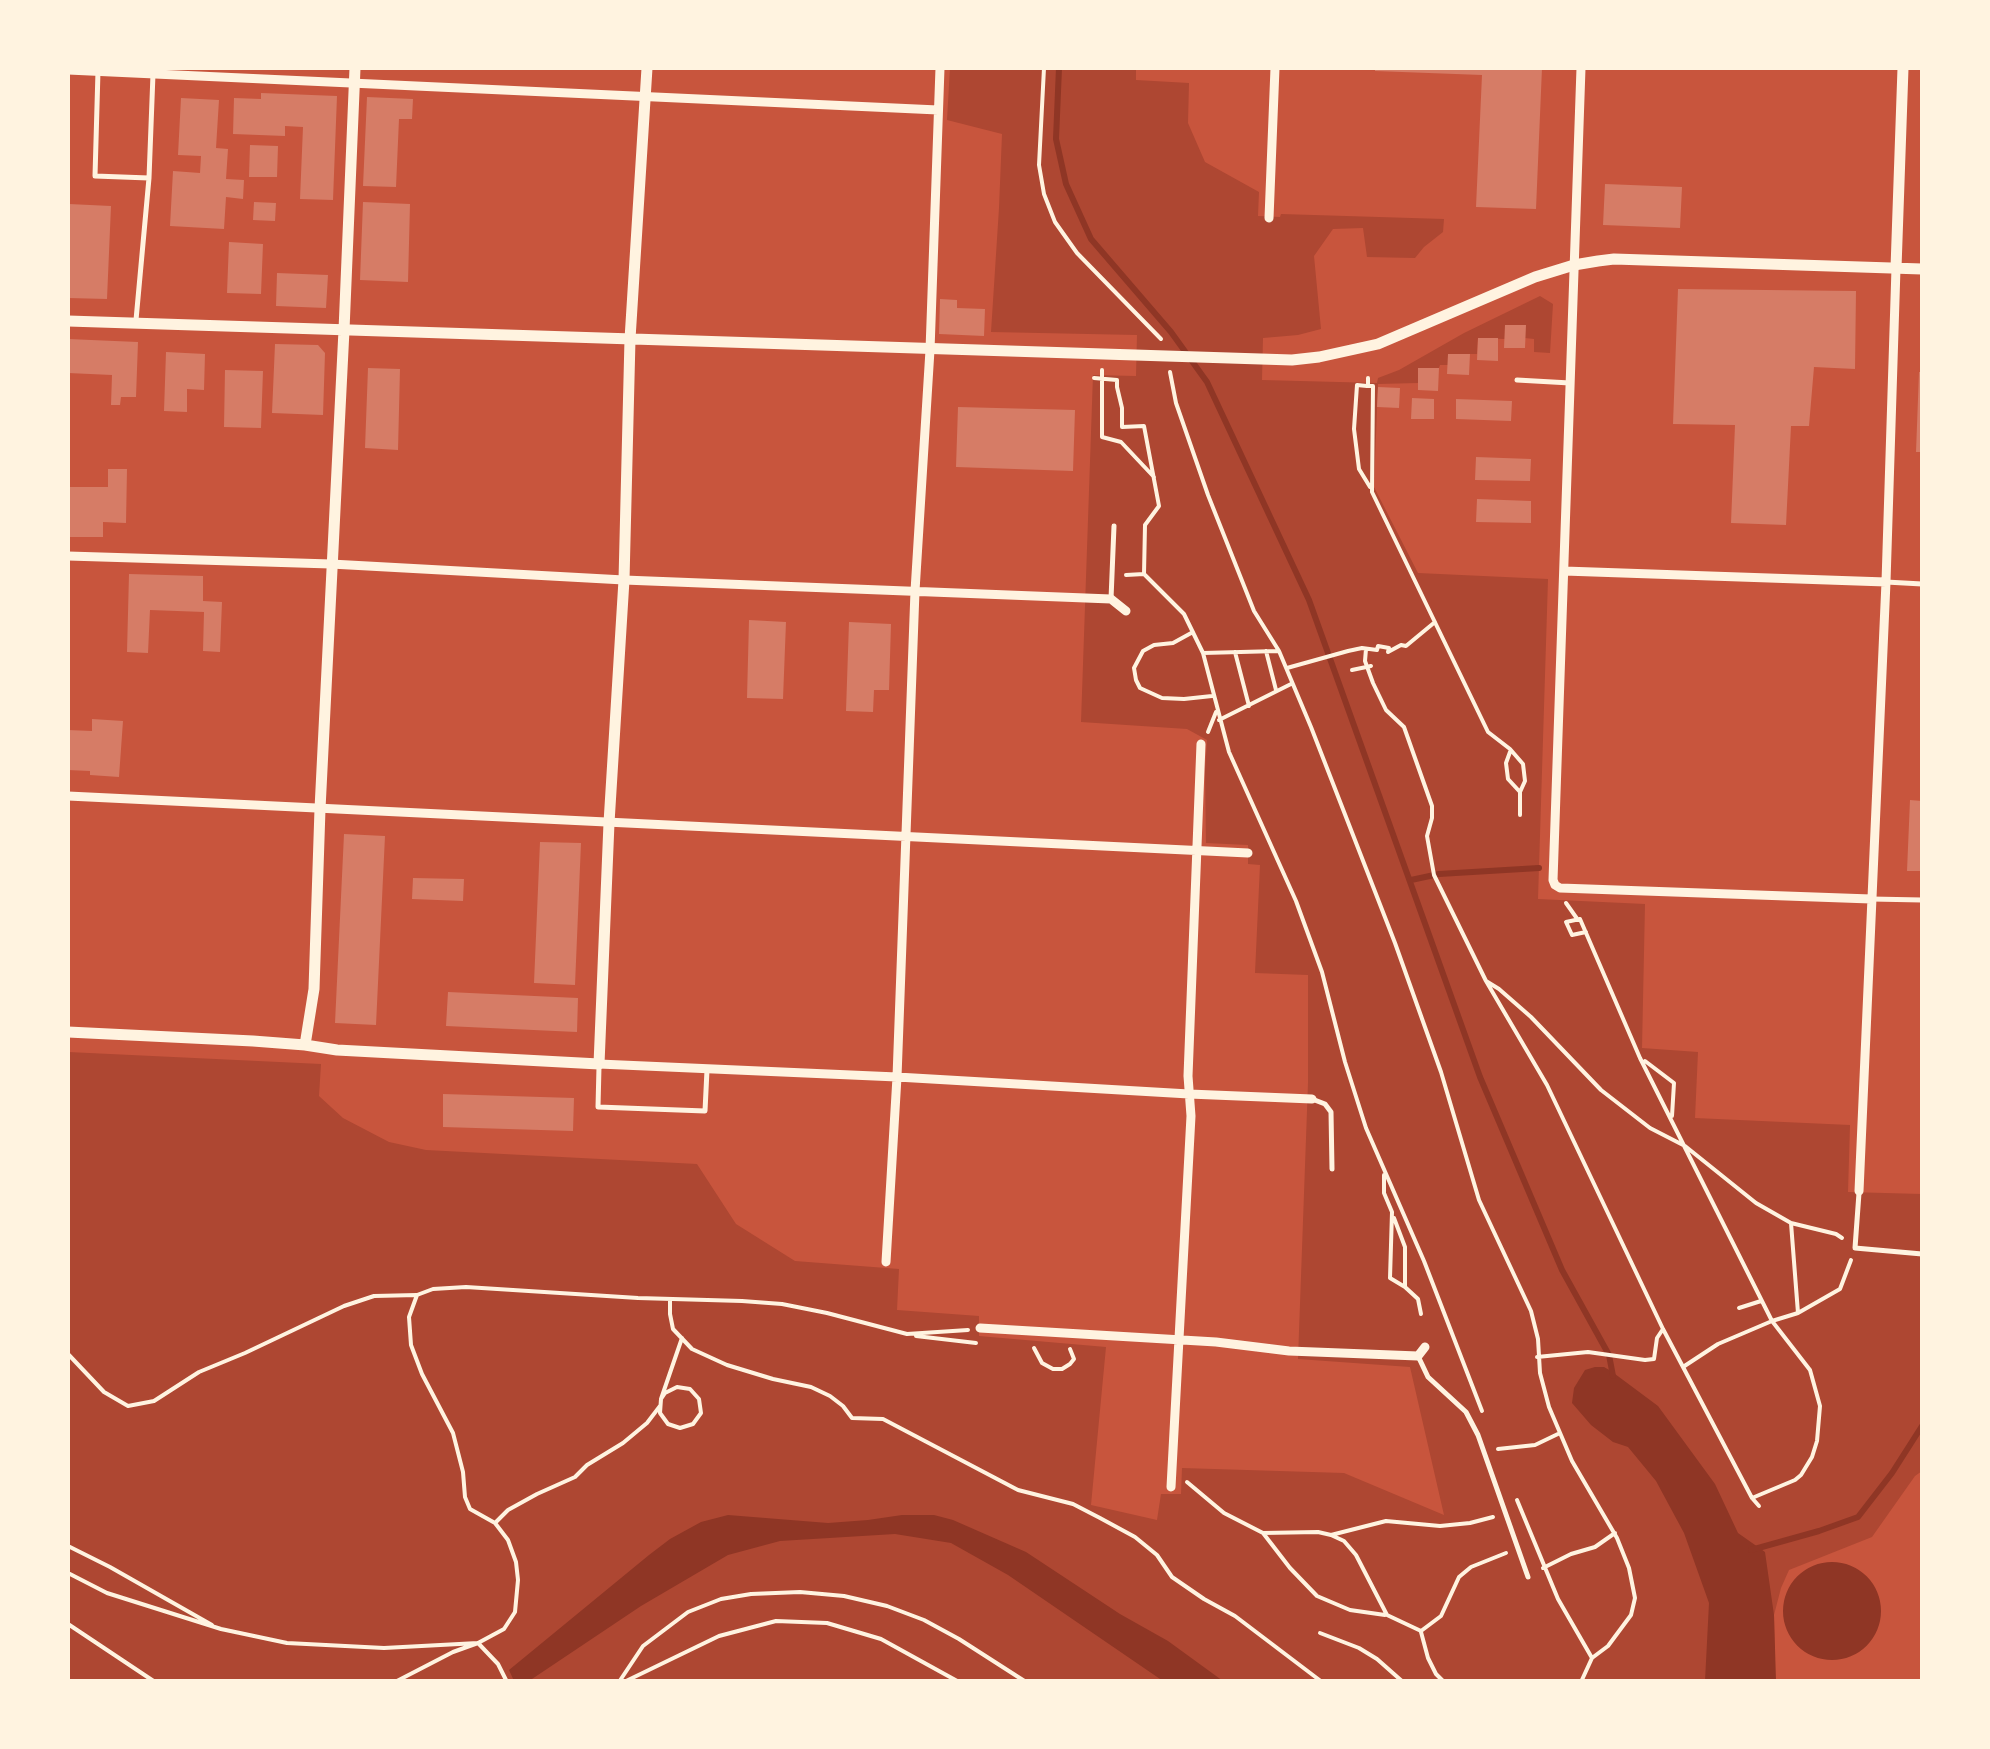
<!DOCTYPE html>
<html>
<head>
<meta charset="utf-8">
<style>
	body { margin:0 }
	#map { position:relative; width:1990px; height:1749px; overflow:hidden; background:#c8553d; font-family:"Varela Round",sans-serif }
	canvas { display:block }
	.frame { position:absolute; inset:0; border:70px solid #fff3e0; pointer-events:none }
</style>
</head>
<body>
<div id="map">
<canvas width="1990" height="1749"></canvas>
<div class="frame"></div>
</div>
<script>
const ctx = document.querySelector('canvas').getContext('2d');
ctx.lineJoin = 'round';
function fillPath(path, color) { ctx.fillStyle = color; ctx.fill(path, 'evenodd'); }
const shape = rows => new Path2D(rows.map(r => 'M' + r).join(''));
function strokePath(path, color, width, dash) { ctx.strokeStyle = color; ctx.lineWidth = width; ctx.lineCap = dash ? 'butt' : 'round'; ctx.setLineDash(dash || []); ctx.stroke(path); }
fillPath(shape([
	[950,68,1136,68,1136,80,1189,83,1188,123,1205,162,1259,192,1258,216,1280,217,1281,214,1444,219,1443,232,1424,247,1415,258,1367,257,1363,228,1333,229,1314,256,1321,329,1298,335,1263,338,1262,380,1377,383,1378,378,1399,370,1464,333,1540,296,1553,304,1550,353,1534,352,1534,339,1525,338,1525,326,1506,325,1505,339,1478,338,1477,354,1448,354,1448,365,1440,365,1439,368,1418,368,1418,383,1378,384,1374,487,1418,573,1548,579,1538,899,1645,904,1642,1048,1698,1052,1695,1118,1850,1125,1848,1192,1922,1194,1922,1471,1915,1476,1872,1537,1789,1570,1781,1588,1774,1615,1775,1681,68,1682,68,1052,321,1064,319,1096,343,1118,389,1142,426,1150,697,1164,736,1224,795,1261,899,1269,897,1310,979,1316,979,1336,1106,1347,1091,1505,1157,1520,1161,1494,1181,1494,1182,1468,1344,1473,1444,1515,1410,1367,1298,1359,1308,1083,1308,975,1255,973,1260,865,1248,864,1248,845,1206,843,1205,771,1207,740,1187,729,1081,722,1093,375,1136,376,1137,335,991,332,999,208,1002,134,947,120]
]), '#ae4732');
fillPath(shape([
	[1595,1367,1604,1367,1611,1371,1658,1406,1715,1484,1738,1533,1765,1552,1774,1615,1776,1681,1705,1681,1709,1603,1684,1533,1656,1481,1628,1447,1613,1442,1591,1425,1572,1403,1574,1388,1585,1370],
	[728,1515,828,1523,868,1520,902,1515,934,1515,953,1520,1026,1552,1120,1614,1168,1641,1223,1681,1163,1681,1008,1575,951,1543,895,1534,780,1541,728,1555,641,1606,529,1681,514,1681,509,1670,649,1555,670,1539,701,1522],
	'1783 1611a49 49 0 1 1 98 0a49 49 0 1 1-98 0Z'
]), '#8f3625');
strokePath(shape([
	[1059,68,1056,139,1066,184,1091,239,1171,332,1207,382,1309,600,1480,1077,1562,1270,1609,1355,1613,1376],
	[1411,880,1439,874,1539,868],
	[1751,1550,1819,1531,1858,1517,1892,1473,1922,1426]
]), '#8f3625', 6);
fillPath(shape([
	[1375,68,1542,68,1536,209,1476,207,1482,75,1375,71],
	[261,93,337,96,333,200,300,199,303,127,285,126,285,136,233,134,234,98,261,99],
	[367,97,413,99,412,119,399,119,396,187,363,186],
	[181,98,219,100,216,148,228,149,226,179,244,180,243,199,226,197,224,229,170,226,173,171,200,173,201,156,178,155],
	[250,145,278,146,277,177,249,177],
	[1605,184,1682,187,1680,228,1603,225],
	[254,202,276,203,275,221,253,220],
	[363,202,410,204,408,282,360,280],
	[69,204,111,206,107,299,68,298],
	[229,242,263,244,261,294,227,293],
	[277,273,328,275,326,308,276,306],
	[1678,289,1856,291,1855,369,1814,367,1809,426,1791,426,1786,525,1731,523,1735,425,1673,424],
	[940,299,957,300,957,308,985,309,984,336,939,334],
	[1505,325,1526,325,1525,348,1504,348],
	[1478,338,1498,338,1498,361,1477,360],
	[68,339,138,342,136,397,121,397,120,405,111,405,112,375,68,373],
	[275,344,318,345,325,353,323,415,272,413],
	[166,352,205,354,204,390,187,389,187,412,164,411],
	[1448,354,1470,354,1469,375,1447,374],
	[368,368,400,369,398,450,365,448],
	[1418,368,1439,368,1438,391,1418,390],
	[225,370,263,371,261,428,224,427],
	[1919,372,1922,372,1922,452,1916,452],
	[1378,387,1400,388,1399,408,1377,407],
	[1412,398,1434,399,1434,419,1411,419],
	[1456,399,1512,401,1511,421,1456,419],
	[958,407,1075,410,1073,471,956,467],
	[1476,457,1531,459,1530,481,1475,480],
	[108,469,127,469,126,523,103,522,103,537,68,537,68,487,108,487],
	[1477,499,1531,501,1531,523,1476,522],
	[129,574,203,576,203,601,222,602,220,652,203,651,204,612,150,610,148,653,127,652],
	[749,620,786,622,783,699,747,698],
	[849,622,891,624,889,690,874,690,873,712,846,711],
	[92,719,123,721,119,777,90,775,90,771,68,770,68,730,92,731],
	[1910,800,1922,801,1922,871,1907,871],
	[344,834,385,836,376,1025,335,1023],
	[540,842,581,843,575,985,534,983],
	[413,878,464,879,463,901,412,899],
	[448,992,578,998,577,1032,446,1026],
	[443,1094,574,1098,573,1131,443,1127]
]), '#d67c66');
strokePath(shape([
	[1044,68,1039,165,1044,194,1055,222,1077,253,1161,339],
	[1102,370,1102,437,1121,442,1154,477],
	[1170,372,1176,403,1208,495,1254,611,1279,651,1311,727,1395,943,1441,1072,1479,1200,1531,1311,1538,1339,1540,1373,1549,1407,1572,1461,1617,1538,1629,1568,1635,1598,1631,1615,1608,1646,1592,1658,1558,1599,1517,1500],
	[1094,378,1117,380,1117,387,1122,408,1122,427,1144,426,1159,506,1145,525,1144,574,1184,614,1203,653,1229,752,1296,901,1322,972,1345,1062,1366,1128,1424,1261,1482,1411],
	[1368,378,1368,386,1373,386,1372,492,1488,732,1510,749,1523,764,1525,781,1520,792,1520,815],
	[1367,386,1357,385,1354,429,1359,469,1370,487],
	[1126,575,1144,574],
	[1193,632,1173,643,1154,645,1143,651,1134,668,1136,680,1140,688,1162,698,1184,699,1212,696],
	[1366,649,1365,661,1373,683,1386,710,1404,727,1432,806,1432,818,1427,836,1434,875,1486,981,1547,1085,1663,1329,1752,1498,1759,1506],
	[1266,651,1276,690],
	[1235,652,1249,706],
	[1388,652,1401,645,1406,646,1435,622],
	[1203,653,1278,651],
	[1287,668,1348,651,1362,648,1377,650,1378,646,1389,648,1388,652],
	[1352,670,1371,666],
	[1219,720,1291,684],
	[1208,732,1216,712],
	[1510,752,1506,763,1508,779,1520,792],
	[1566,903,1578,920],
	[1586,932,1572,935,1566,922,1580,919,1640,1058,1772,1321,1798,1313,1840,1289,1851,1260],
	[1486,981,1499,989,1531,1017,1601,1090,1650,1128,1685,1146,1756,1203,1791,1223,1836,1234,1842,1238],
	[1645,1061,1674,1083,1672,1116],
	[1384,1175,1384,1193,1392,1212,1390,1278,1405,1287,1418,1299,1421,1314],
	[1394,1218,1405,1247,1405,1287],
	[1791,1223,1798,1313],
	[670,1299,670,1314,673,1329,692,1349,727,1365,773,1379,811,1387,830,1396,843,1406,852,1418,883,1419,1018,1490,1073,1504,1100,1518,1135,1537,1157,1555,1172,1577,1204,1599,1235,1616,1322,1682],
	[1739,1308,1761,1301],
	[916,1336,976,1343],
	[1034,1348,1042,1363,1053,1369,1062,1369,1070,1364,1074,1359,1070,1349],
	[68,1354,104,1392,128,1406,154,1401,199,1372,245,1353,344,1306,374,1296,417,1295],
	[1537,1357,1588,1352,1645,1360,1654,1359,1657,1338,1663,1329],
	[1683,1367,1718,1344,1772,1321,1810,1370,1820,1406,1817,1441,1812,1457,1801,1475,1795,1480,1752,1498],
	[661,1399,665,1393,677,1387,690,1389,699,1399,701,1413,693,1424,680,1428,668,1424,660,1413,661,1399,682,1338],
	[1498,1449,1535,1445,1560,1433],
	[1187,1482,1224,1513,1263,1533,1318,1532,1331,1535,1344,1541,1356,1555,1387,1615,1421,1631,1441,1616,1459,1577,1471,1567,1506,1553],
	[495,1523,508,1510,537,1494,575,1477,587,1465,623,1443,647,1423,660,1406],
	[1263,1533,1290,1568,1317,1596,1350,1610,1385,1615],
	[1331,1535,1386,1521,1440,1526,1470,1523,1493,1517],
	[68,1546,110,1567,212,1625],
	[1543,1568,1571,1554,1595,1547,1615,1533],
	[68,1573,107,1593,221,1629,287,1643,384,1648,478,1643,498,1664,507,1682],
	[68,1624,155,1682],
	[1421,1632,1428,1658,1436,1674,1444,1682],
	[1320,1633,1359,1648,1377,1659,1403,1682],
	[395,1682,453,1652,478,1643,504,1629,515,1612,518,1580,516,1562,508,1540,495,1523,470,1509,465,1497,463,1472,453,1433,422,1374,411,1345,409,1317,417,1295,433,1289,466,1287,638,1298,742,1301,782,1304,827,1313,907,1334,968,1330],
	[619,1682,643,1646,688,1612,721,1599,751,1594,800,1592,844,1596,887,1606,924,1620,959,1639,1026,1682],
	[624,1682,719,1636,776,1621,827,1623,881,1639,959,1682],
	[1581,1682,1592,1658]
]), '#fff3e0', 4);
strokePath(shape([
	[98,71,95,176,149,178,136,320],
	[149,178,153,74],
	[1517,380,1570,383],
	[1886,582,1922,584],
	[1111,599,1114,526],
	[1871,899,1922,900],
	[599,1067,598,1107,705,1111,707,1070],
	[1312,1099,1325,1104,1331,1112,1332,1169],
	[1859,1193,1855,1248,1922,1254],
	[1418,1356,1428,1377,1466,1412,1478,1435,1528,1577]
]), '#fff3e0', 5);
strokePath(shape([
	[1581,68,1553,880,1555,885,1560,888,1871,899],
	[68,70,938,110],
	[1269,218,1275,68],
	[68,556,331,564,624,580,1111,599,1126,611],
	[1564,571,1886,582],
	[68,796,1248,853],
	[599,1064,897,1077,1189,1094,1312,1099],
	[1859,1191,1886,582,1896,268],
	[886,1262,897,1077,915,591,930,350,940,68],
	[980,1328,1216,1342,1289,1351,1418,1356,1425,1347],
	[1171,1487,1191,1116,1188,1076,1201,744]
]), '#fff3e0', 9);
strokePath(shape([
	[1896,268,1903,68],
	[68,321,1292,360,1319,357,1378,344,1535,277,1574,265,1598,261,1614,259,1922,269],
	[68,1032,253,1041,305,1045,337,1050,599,1064,609,823,624,580,630,339,647,68],
	[305,1045,314,989,320,809,344,330,355,68]
]), '#fff3e0', 11);
</script>
</body>
</html>
